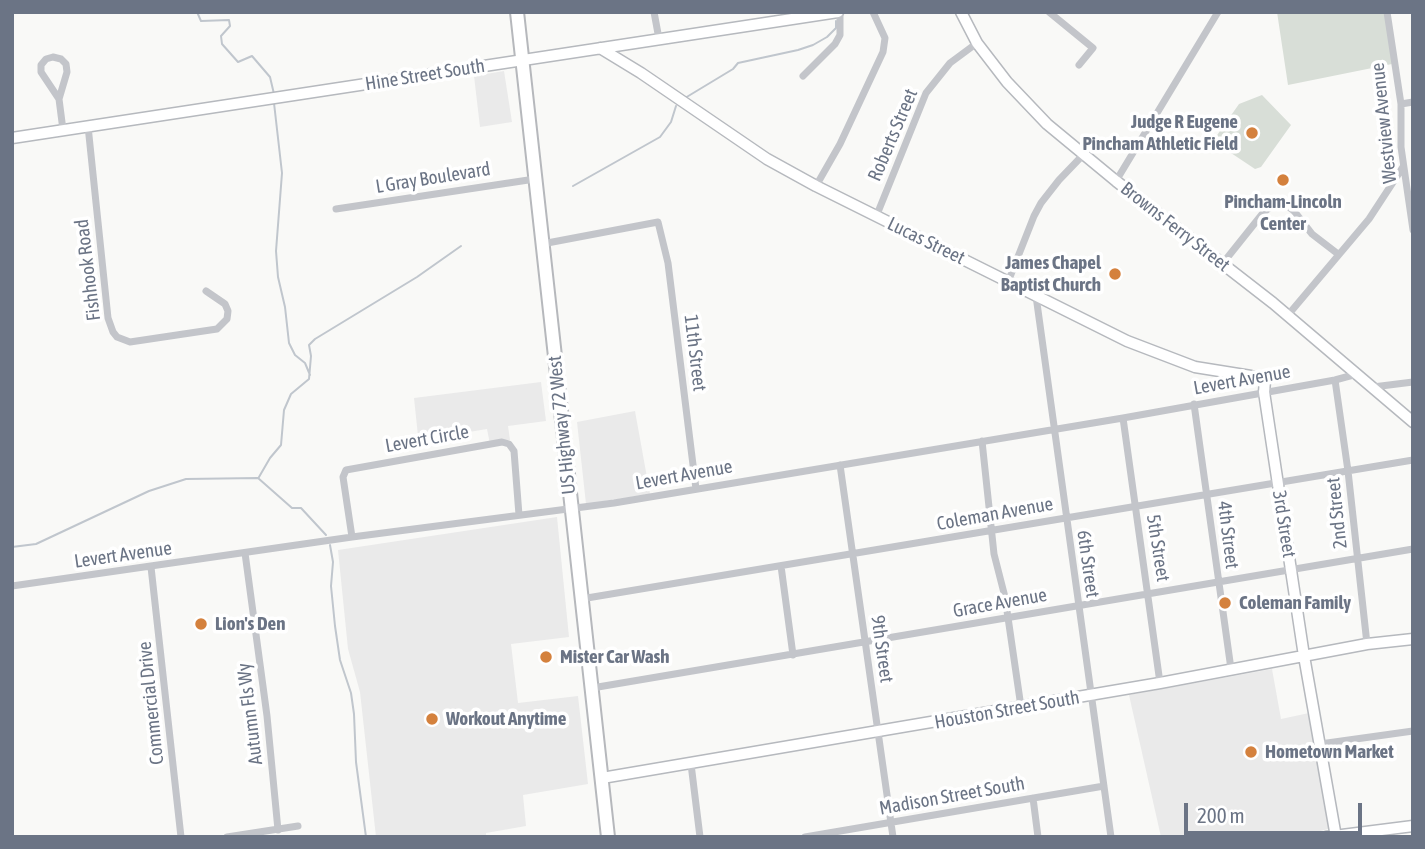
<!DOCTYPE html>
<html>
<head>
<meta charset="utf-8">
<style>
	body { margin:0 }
	#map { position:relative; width:1425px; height:849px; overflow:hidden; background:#f9f9f7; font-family:"Asap Condensed",sans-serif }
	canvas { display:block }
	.frame { position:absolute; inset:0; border:14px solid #6b7485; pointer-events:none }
	.scale { position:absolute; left:1184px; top:803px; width:178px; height:32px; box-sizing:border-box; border:4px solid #6b7485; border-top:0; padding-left:9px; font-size:21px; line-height:24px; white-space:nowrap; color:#6b7485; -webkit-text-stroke:5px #fff; paint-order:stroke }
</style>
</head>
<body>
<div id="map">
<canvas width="1425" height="849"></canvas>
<div class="frame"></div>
<div class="scale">200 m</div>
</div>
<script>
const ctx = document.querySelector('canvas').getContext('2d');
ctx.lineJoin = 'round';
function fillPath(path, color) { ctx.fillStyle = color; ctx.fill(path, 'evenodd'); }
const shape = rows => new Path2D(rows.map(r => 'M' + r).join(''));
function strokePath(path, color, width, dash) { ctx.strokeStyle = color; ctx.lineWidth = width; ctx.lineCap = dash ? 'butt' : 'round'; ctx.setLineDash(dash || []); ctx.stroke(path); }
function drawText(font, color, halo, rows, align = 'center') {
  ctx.font = font + ' "Asap Condensed",sans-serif'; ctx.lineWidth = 7; ctx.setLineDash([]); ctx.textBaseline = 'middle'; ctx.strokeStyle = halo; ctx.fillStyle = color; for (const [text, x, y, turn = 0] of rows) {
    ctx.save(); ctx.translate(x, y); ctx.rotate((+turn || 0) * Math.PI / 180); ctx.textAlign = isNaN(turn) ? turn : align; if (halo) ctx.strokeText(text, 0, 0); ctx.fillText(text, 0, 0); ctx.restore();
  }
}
fillPath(shape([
	[504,71,512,122,480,127,474,76],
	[541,382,546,421,508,426,510,440,490,444,487,429,463,433,418,436,414,398],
	[635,411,650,494,586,504,577,422],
	[557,517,569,637,511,644,518,703,578,696,588,784,523,795,526,826,486,833,486,837,376,837,360,692,348,649,338,550],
	[1272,669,1281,719,1309,713,1330,826,1328,829,1298,837,1161,837,1129,695]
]), '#eaeaea');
fillPath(shape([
	[1277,12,1385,12,1392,64,1288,85],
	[1262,95,1291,125,1261,167,1255,169,1213,141,1239,104]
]), '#d8ded7');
strokePath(shape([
	[197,12,201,21,229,20,230,26,221,36,222,44,238,62,252,56,270,77,274,94],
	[685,98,733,69,738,63,798,50,813,45,827,37,836,28,836,21],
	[274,103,282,173,276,251,278,277,285,307,289,343,295,355,305,363,310,375],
	[573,186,660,137,671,122,676,106],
	[259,477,270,458,281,445,284,410,291,394,309,379,311,356,309,345,315,339,417,277,461,246],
	[330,545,333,562,331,586,335,626,340,660,351,693,354,714,356,762,366,837],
	[12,547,36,544,149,491,186,479,258,478,292,508,301,508,326,535]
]), '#c0c6cd', 2);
const secondary = shape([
	[961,12,977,43,1007,82,1047,124,1116,181,1273,303,1413,422],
	[600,48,641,73,767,159,816,186,1127,341,1195,367,1251,376,1265,381,1264,392,1304,656,1336,837],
	[12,138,838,12],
	[602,778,1160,683,1367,644,1413,639],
	[1326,837,1413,826]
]);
const highway = shape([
	[517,12,608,837]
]);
strokePath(secondary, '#b6b9be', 13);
strokePath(highway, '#b6b8bc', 16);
strokePath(shape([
	[654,12,659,39],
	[1049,12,1093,48,1079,65],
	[1387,12,1401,104,1401,147,1413,230],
	[53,57,61,59,66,64,67,72,59,99,41,72,41,65,46,59,53,57],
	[803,76,835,44,840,35,840,12],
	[59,99,63,130],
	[1401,104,1413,102],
	[88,126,108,318,113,332,117,337,130,342,217,329,227,319,228,311,225,304,206,291],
	[1116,181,1218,12],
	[816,186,840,144,883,52,885,38,873,12],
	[336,209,535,179],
	[876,217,926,93,950,63,977,43],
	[542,244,658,222,668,263,696,489],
	[1223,263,1263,213,1275,203,1283,203,1294,211,1312,234,1338,254],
	[1008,282,1034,216,1041,203,1059,180,1083,155],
	[1036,296,1111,837],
	[1288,315,1369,219,1403,167],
	[1335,380,1348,471,1367,644],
	[1373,387,1413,382],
	[1194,404,1231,669],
	[1123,418,1160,683],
	[982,441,994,554,1005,597,1021,707],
	[840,465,893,837],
	[352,537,343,477,346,470,502,442,509,444,514,451,519,515],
	[245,553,267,716,278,830],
	[781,566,793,655],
	[151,567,181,837],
	[12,586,352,537,614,503,1123,418,1335,380,1357,374],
	[581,599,1413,460],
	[592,688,1413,549],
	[1320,744,1413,731],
	[691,764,700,837],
	[1033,798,1038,837],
	[227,837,298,826],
	[805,837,1104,786]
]), '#c3c5ca', 7);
strokePath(secondary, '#fff', 10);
strokePath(highway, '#fff', 12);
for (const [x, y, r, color] of [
	[1252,133,7,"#d4813d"],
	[1283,180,7,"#d4813d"],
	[1115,274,7,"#d4813d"],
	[1225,603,7,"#d4813d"],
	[201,624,7,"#d4813d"],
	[546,657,7,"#d4813d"],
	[432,719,7,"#d4813d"],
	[1251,752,7,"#d4813d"]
]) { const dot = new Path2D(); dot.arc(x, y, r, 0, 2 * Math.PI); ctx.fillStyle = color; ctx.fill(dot); strokePath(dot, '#fff', 2.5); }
drawText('19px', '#6b7485', '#fff', [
	["Hine Street South",425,75,-9],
	["Westview Avenue",1384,123,-96],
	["Roberts Street",893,135,-67],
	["L Gray Boulevard",433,178,-9],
	["Browns Ferry Street",1175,227,38],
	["Lucas Street",926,241,26],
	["Fishhook Road",88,270,-97],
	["11th Street",695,353,83],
	["Levert Avenue",1242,380,-10],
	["US Highway 72 West",562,425,-96],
	["Levert Circle",427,439,-10],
	["Levert Avenue",684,475,-10],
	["2nd Street",1337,513,-96],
	["Coleman Avenue",995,514,-10],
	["3rd Street",1284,524,81],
	["4th Street",1228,535,83],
	["5th Street",1158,548,81],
	["Levert Avenue",123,555,-8],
	["6th Street",1088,564,82],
	["Grace Avenue",1000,603,-10],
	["9th Street",882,649,82],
	["Commercial Drive",151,703,-96],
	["Houston Street South",1007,710,-10],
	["Autumn Fls Wy",250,714,-97],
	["Madison Street South",952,796,-10]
]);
drawText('bold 19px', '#6b7485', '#fff', [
	["Judge R Eugene",1238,122,"right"],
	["Pincham Athletic Field",1238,144,"right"],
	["Pincham-Lincoln",1283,202,"center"],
	["Center",1283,224,"center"],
	["James Chapel",1101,263,"right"],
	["Baptist Church",1101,285,"right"],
	["Coleman Family",1239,603],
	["Lion's Den",215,624],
	["Mister Car Wash",560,657],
	["Workout Anytime",446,719],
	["Hometown Market",1265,752]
], 'left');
</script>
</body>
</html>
